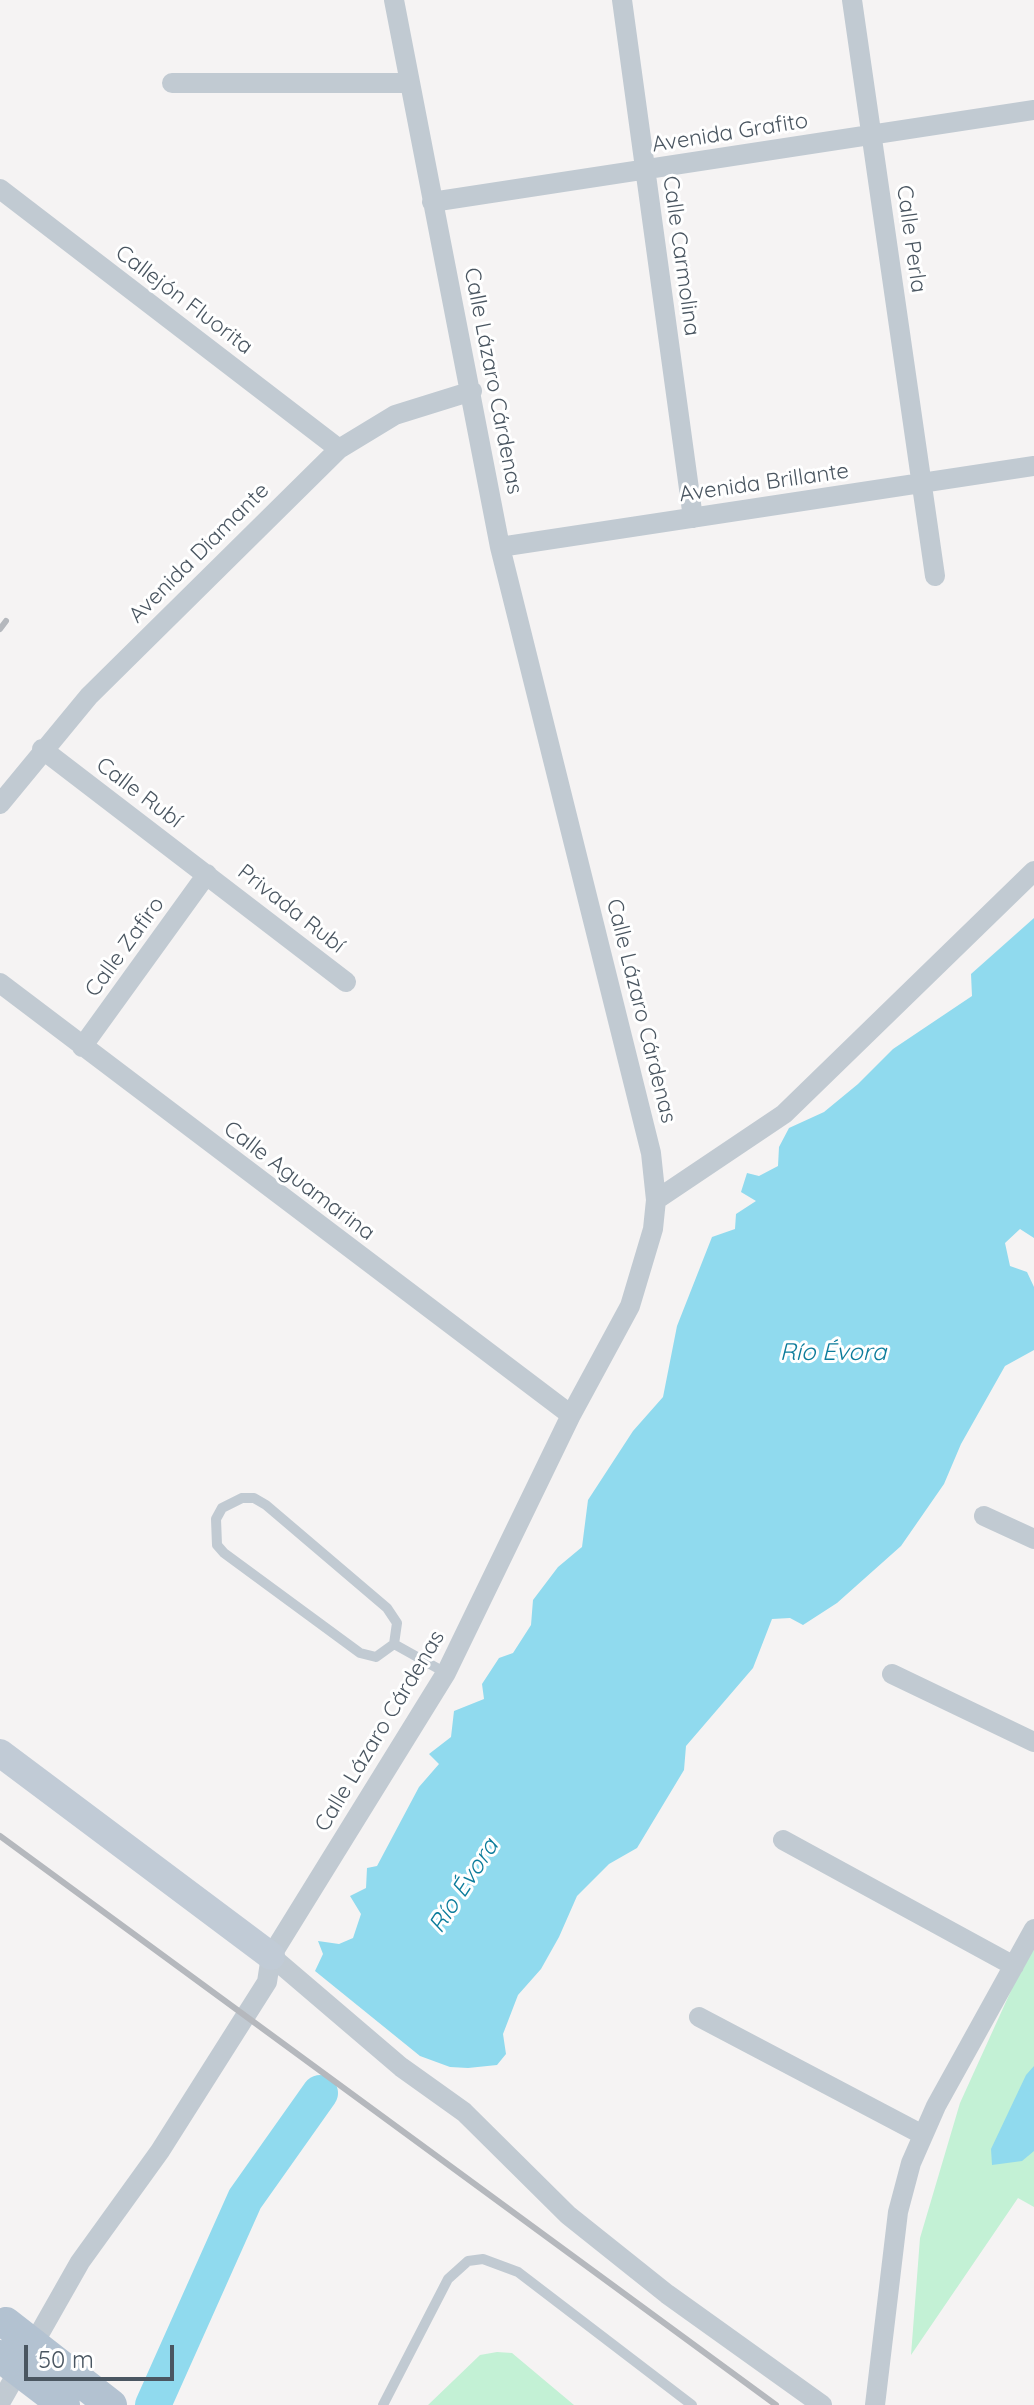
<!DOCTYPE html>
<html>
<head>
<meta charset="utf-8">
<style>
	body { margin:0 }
	#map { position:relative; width:1034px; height:2405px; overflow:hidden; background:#f5f3f3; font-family:Quicksand,sans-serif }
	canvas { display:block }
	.scale { position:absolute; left:24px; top:2345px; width:150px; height:36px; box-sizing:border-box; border:4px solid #4a5661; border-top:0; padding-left:10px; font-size:24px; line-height:28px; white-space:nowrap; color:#4a5661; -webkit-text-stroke:6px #fff; paint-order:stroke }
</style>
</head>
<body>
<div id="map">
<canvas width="1034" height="2405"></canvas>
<div class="scale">50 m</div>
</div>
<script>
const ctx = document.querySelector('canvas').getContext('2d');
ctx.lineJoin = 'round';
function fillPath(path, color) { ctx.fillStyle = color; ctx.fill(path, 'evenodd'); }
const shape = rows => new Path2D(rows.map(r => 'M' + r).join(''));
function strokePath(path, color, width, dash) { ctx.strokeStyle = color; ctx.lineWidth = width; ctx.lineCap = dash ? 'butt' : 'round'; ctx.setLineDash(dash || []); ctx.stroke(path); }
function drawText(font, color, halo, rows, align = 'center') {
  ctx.font = font + ' Quicksand,sans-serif'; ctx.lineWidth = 6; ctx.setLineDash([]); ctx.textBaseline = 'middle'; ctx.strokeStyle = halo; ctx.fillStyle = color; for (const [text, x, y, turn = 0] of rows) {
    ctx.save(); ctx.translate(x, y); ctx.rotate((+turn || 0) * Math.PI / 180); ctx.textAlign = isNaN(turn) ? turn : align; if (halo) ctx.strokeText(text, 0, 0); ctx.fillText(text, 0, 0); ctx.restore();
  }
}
fillPath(shape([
	[1034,1940,1034,2207,1018,2198,911,2355,920,2238,960,2103],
	[497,2352,512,2353,574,2405,428,2405,480,2355]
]), '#c3f1d5');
fillPath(shape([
	[1034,918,1034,1238,1020,1229,1005,1243,1010,1266,1027,1272,1034,1287,1034,1350,1005,1366,961,1444,944,1484,901,1546,837,1603,803,1625,790,1618,772,1619,753,1668,686,1746,684,1770,637,1848,609,1864,577,1896,559,1937,541,1969,518,1995,503,2034,506,2054,497,2065,468,2068,450,2067,420,2056,315,1971,323,1954,318,1941,339,1944,353,1938,361,1914,350,1896,366,1888,367,1868,377,1866,419,1787,439,1764,429,1754,451,1737,454,1711,484,1699,482,1684,499,1658,513,1653,531,1625,533,1600,558,1567,582,1547,588,1500,633,1431,663,1397,677,1326,712,1237,735,1229,736,1214,756,1201,741,1192,747,1173,759,1176,778,1166,779,1147,789,1128,824,1112,858,1084,893,1049,972,996,971,974],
	[1034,2066,1034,2151,1022,2161,992,2165,991,2149,1026,2075]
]), '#90daee');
strokePath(shape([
	[153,2405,245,2199,320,2093]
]), '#90daee', 36);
strokePath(shape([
	[242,1498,254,1498,266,1505,387,1608,397,1623,394,1644,376,1657,360,1653,224,1553,217,1545,216,1519,222,1508,242,1498],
	[394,1644,446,1673],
	[383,2405,448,2279,468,2261,483,2259,518,2272,692,2405]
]), '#c1cad2', 10);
strokePath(shape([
	[622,0,693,518],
	[852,0,935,576],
	[172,83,410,83],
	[0,189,339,449],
	[432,202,1034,110],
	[500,547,1034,466],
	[42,749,346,982],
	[0,804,89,696,339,449,395,415,472,391],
	[0,983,571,1415],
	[82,1047,207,874],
	[656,1200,784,1114,1034,871],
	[984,1516,1034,1539],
	[892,1674,1034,1742],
	[783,1840,1014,1966],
	[271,1956,401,2067,464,2112,568,2215,667,2294,822,2405],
	[699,2017,923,2135],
	[0,2403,80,2262,160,2151,267,1982,271,1956,446,1673,571,1415,630,1306,653,1229,656,1200,651,1153,500,547,394,0],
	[875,2405,898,2212,911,2163,936,2106,1034,1929]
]), '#c1cad2', 20);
strokePath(shape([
	[0,1753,271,1956]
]), '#c1cbd6', 28);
strokePath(shape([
	[0,629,6,621],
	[0,1836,776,2405]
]), '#b5b8bd', 6);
strokePath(shape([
	[6,2323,111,2405],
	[0,2356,64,2405]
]), '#b3c2d1', 32);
drawText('22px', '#4a5661', '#fff', [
	["Avenida Grafito",730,133,-9],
	["Calle Perla",911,239,82],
	["Calle Carmolina",681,256,82],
	["Callejón Fluorita",184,300,37],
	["Calle Lázaro Cárdenas",493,381,79],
	["Avenida Brillante",764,483,-8],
	["Avenida Diamante",199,553,-45],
	["Calle Rubí",139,793,37],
	["Privada Rubí",291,909,38],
	["Calle Zafiro",125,947,-54],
	["Calle Lázaro Cárdenas",641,1011,76],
	["Calle Aguamarina",299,1181,37],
	["Calle Lázaro Cárdenas",380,1731,-59]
]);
drawText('italic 24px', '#0c7c9b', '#fff', [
	["Río Évora",833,1353],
	["Río Évora",464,1886,-57]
]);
</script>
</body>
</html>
